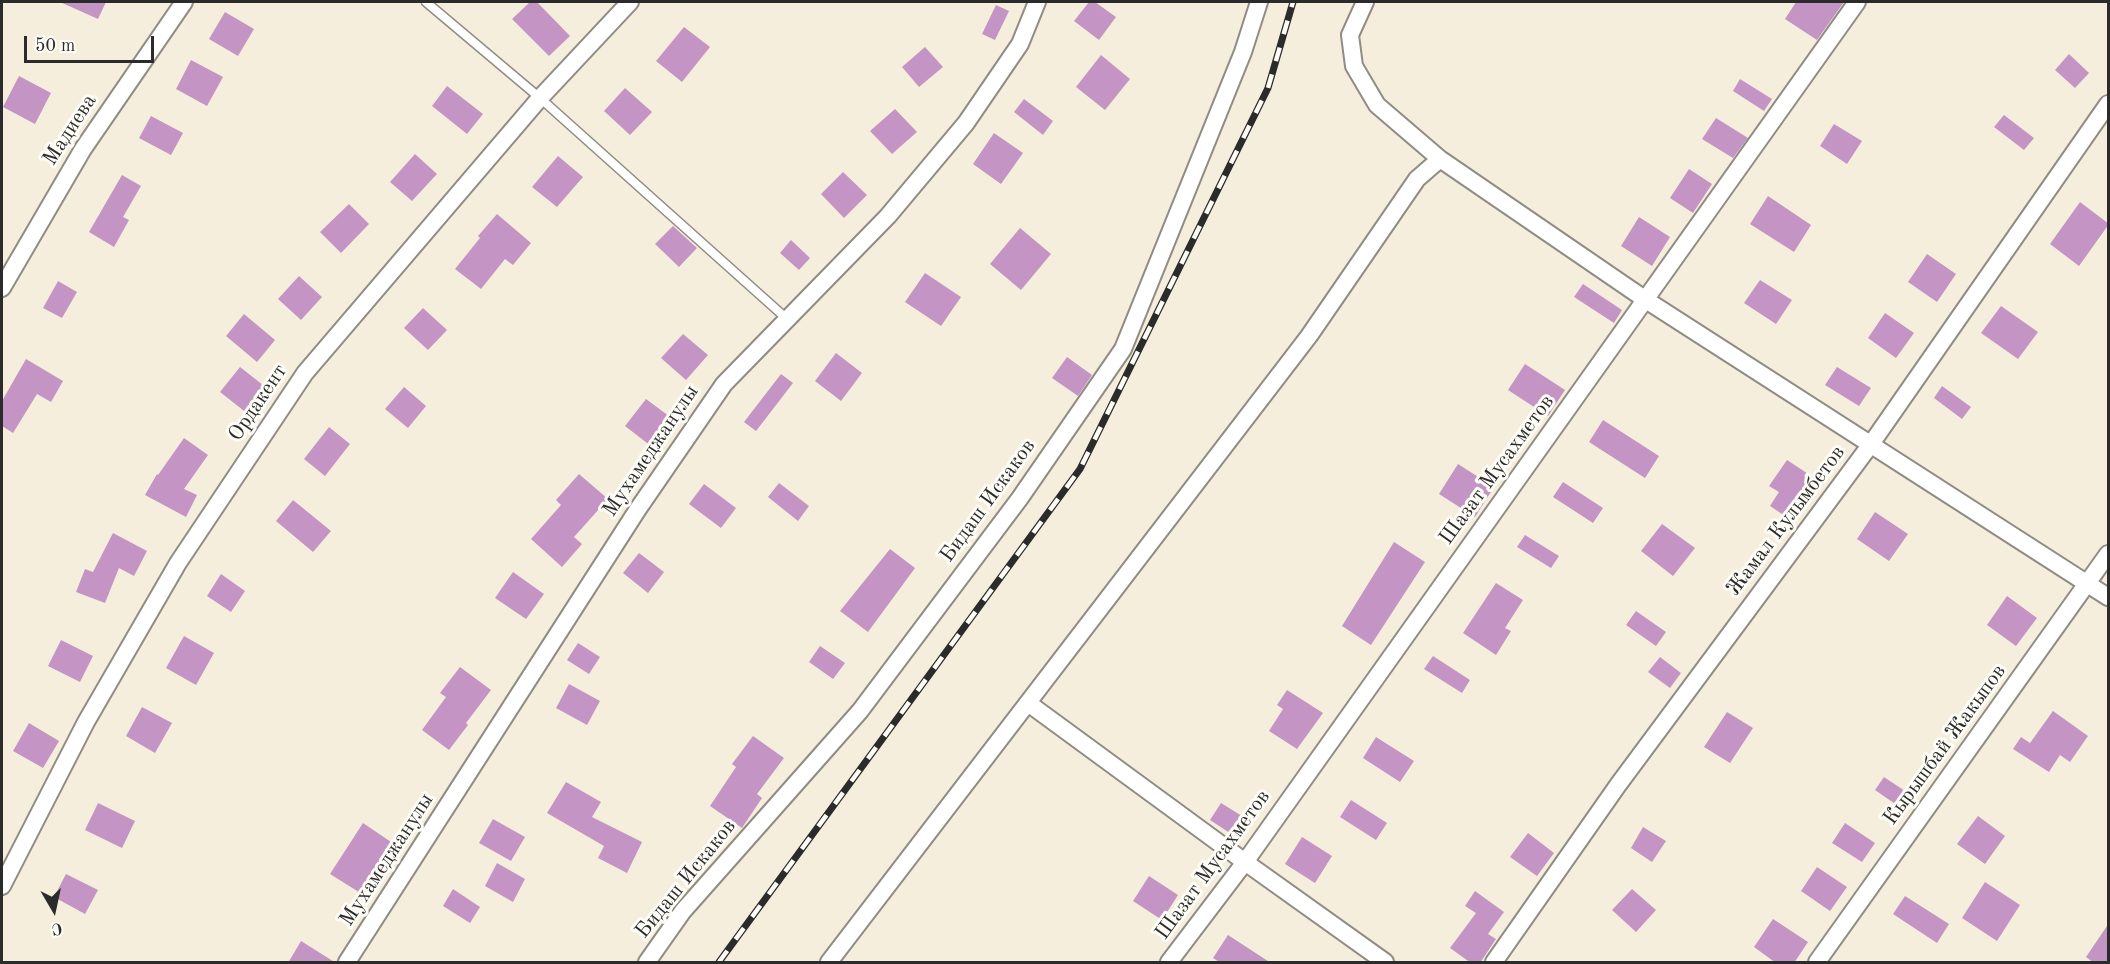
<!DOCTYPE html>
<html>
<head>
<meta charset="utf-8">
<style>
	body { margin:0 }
	#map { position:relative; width:2110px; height:964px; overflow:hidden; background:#f5eedc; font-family:"Old Standard TT",serif }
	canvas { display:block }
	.frame { position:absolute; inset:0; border:3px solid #2b2b2b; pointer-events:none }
	.north { position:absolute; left:24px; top:880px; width:60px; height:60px; -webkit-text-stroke:4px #fdfcf7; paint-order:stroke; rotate:171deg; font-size:16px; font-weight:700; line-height:24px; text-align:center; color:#2b2b2b }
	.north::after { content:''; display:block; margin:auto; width:21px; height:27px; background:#2b2b2b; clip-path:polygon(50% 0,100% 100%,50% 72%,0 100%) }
	.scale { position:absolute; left:24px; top:36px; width:130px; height:27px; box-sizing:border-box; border:3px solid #2b2b2b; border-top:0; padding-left:8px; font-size:18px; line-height:21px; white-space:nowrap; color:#2b2b2b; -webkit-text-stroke:4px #fdfcf7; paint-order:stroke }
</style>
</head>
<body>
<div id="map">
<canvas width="2110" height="964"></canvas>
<div class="frame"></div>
<div class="north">С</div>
<div class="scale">50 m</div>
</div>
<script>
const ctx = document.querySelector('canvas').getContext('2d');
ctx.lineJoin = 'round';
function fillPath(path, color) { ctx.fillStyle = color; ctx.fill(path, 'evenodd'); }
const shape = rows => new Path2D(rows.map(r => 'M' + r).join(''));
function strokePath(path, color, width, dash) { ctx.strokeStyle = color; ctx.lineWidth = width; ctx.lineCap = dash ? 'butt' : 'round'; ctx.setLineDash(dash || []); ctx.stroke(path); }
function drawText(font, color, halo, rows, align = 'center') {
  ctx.font = font + ' "Old Standard TT",serif'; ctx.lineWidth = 6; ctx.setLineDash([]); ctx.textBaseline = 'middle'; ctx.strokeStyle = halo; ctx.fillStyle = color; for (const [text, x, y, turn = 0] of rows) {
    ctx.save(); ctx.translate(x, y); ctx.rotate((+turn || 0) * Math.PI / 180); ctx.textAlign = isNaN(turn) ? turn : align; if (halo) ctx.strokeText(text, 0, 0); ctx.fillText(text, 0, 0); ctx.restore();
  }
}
fillPath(shape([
	[60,2,106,2,98,19],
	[530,2,537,2,570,36,549,56,512,19],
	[1089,2,1095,2,1116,17,1099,40,1074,21],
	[1796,2,1844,2,1817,40,1785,19],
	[996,5,1009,11,995,40,982,34],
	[225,12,254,29,238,56,209,39],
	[684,27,710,47,682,82,656,61],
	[925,47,943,67,919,87,902,67],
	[2069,54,2089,73,2075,88,2055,70],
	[1101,55,1130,79,1105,110,1076,87],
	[191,60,223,77,207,106,176,89],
	[19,76,51,93,35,124,3,107],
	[1740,79,1772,99,1764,111,1733,91],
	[447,86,483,114,467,134,432,106],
	[625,88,652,112,630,135,604,111],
	[1024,99,1053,121,1043,135,1014,112],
	[895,109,917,132,892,154,870,131],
	[2004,115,2034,138,2024,150,1994,127],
	[151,116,183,133,171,155,139,138],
	[1716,118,1748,138,1733,158,1702,139],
	[1834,124,1862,141,1847,164,1820,146],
	[994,133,1023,153,1001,184,973,164],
	[415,154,437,174,412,201,390,182],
	[558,156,583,177,557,207,532,187],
	[1689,169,1712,184,1693,213,1670,198],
	[843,172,867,195,844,218,821,194],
	[122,175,141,186,123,217,129,220,114,247,89,232],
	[1768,196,1811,225,1794,252,1750,224],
	[2080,202,2109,224,2079,266,2050,244],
	[349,204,369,224,341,253,320,232],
	[497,214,531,243,513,265,505,259,481,289,455,269,480,238,478,236],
	[1639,217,1670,237,1652,266,1621,246],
	[673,226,697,248,679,267,655,244],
	[1020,228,1051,254,1021,290,990,264],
	[791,240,810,258,799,270,780,253],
	[1927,254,1956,274,1937,302,1908,282],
	[925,273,961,297,941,326,905,302],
	[299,276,322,297,301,320,278,299],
	[1760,280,1792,300,1776,324,1744,303],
	[58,281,77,292,62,318,43,308],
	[1583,284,1622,310,1614,323,1574,297],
	[2001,306,2038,332,2018,359,1981,333],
	[423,308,447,330,428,350,404,328],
	[1885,313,1914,333,1896,358,1868,338],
	[244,314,275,340,257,362,226,336],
	[683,334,708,355,686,380,661,358],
	[836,353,862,373,841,401,815,381],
	[1067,357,1092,375,1078,396,1052,378],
	[26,359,63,381,51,402,37,394,13,433,2,426,2,401],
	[1525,364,1565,390,1548,416,1508,390],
	[240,367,268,389,248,414,220,392],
	[1837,367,1871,388,1859,406,1825,385],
	[781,374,793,383,756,431,744,422],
	[1942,386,1971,407,1962,419,1934,398],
	[404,387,426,406,408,428,385,409],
	[646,399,677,422,656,450,625,426],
	[1603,420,1659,456,1645,478,1589,442],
	[329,427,350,444,325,476,304,459],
	[184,438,208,455,184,489,197,495,186,517,145,495,157,474,158,475],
	[1787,460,1819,481,1791,520,1770,506,1779,492,1769,486],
	[1458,464,1494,487,1475,517,1439,494],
	[579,474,608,499,574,537,582,544,562,567,531,539,561,505,556,500],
	[1563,482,1603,508,1593,523,1553,497],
	[779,483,809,506,798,521,768,497],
	[704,484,736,508,721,528,689,504],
	[293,500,331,531,313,552,276,521],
	[1875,512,1908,534,1889,561,1857,539],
	[1662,524,1695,548,1673,576,1641,551],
	[113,533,147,551,134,576,119,568,105,603,76,592,85,569,93,572],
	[1525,535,1559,556,1551,568,1517,547],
	[1394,542,1425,562,1371,645,1342,626],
	[890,549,915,568,868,632,840,611],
	[639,553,664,572,648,593,623,573],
	[513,572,544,594,526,619,495,598],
	[221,574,245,591,231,612,207,596],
	[1496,583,1523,600,1505,628,1511,631,1496,655,1463,633],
	[2007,596,2037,618,2016,646,1987,625],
	[1636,611,1666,632,1656,646,1626,625],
	[184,636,214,653,196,685,166,668],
	[61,640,93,656,80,682,48,666],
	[578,643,600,657,589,674,567,660],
	[820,646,845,663,833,679,809,662],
	[1433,656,1470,680,1462,693,1424,669],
	[1660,657,1681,673,1670,688,1648,672],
	[460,667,491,690,466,723,468,725,449,750,422,730,446,697,440,693],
	[569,684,600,701,587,725,556,708],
	[1287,690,1323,713,1297,749,1269,731,1283,709,1277,705],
	[142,707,172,723,155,753,126,736],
	[2053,711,2088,736,2070,762,2060,755,2049,772,2013,749,2021,737,2030,743],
	[1727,712,1753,728,1730,763,1704,747],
	[29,723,59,741,43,768,13,751],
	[753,736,784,758,757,794,762,798,742,828,710,806,736,767,732,764],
	[1376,737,1414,761,1400,782,1363,758],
	[1884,777,1914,797,1904,810,1875,790],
	[566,782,601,802,592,817,642,842,627,873,598,858,604,846,547,813],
	[1351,800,1387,823,1376,840,1340,817],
	[98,803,135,821,122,848,85,830],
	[1221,803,1250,821,1239,839,1210,820],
	[1978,816,2005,836,1985,864,1957,844],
	[493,819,525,837,511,861,479,843],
	[363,823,394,844,362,894,330,874],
	[1845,823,1875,843,1862,862,1832,843],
	[1643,827,1666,841,1652,862,1631,848],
	[1528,833,1554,853,1537,876,1510,857],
	[1302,837,1332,856,1315,883,1285,864],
	[497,863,525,879,513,902,485,886],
	[1817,867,1847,887,1830,911,1801,891],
	[66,874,98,890,85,914,54,897],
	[1149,876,1178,895,1162,920,1133,901],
	[1985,882,2020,905,1997,941,1962,918],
	[453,889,480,907,470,923,443,906],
	[1632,889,1656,910,1636,932,1612,910],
	[1475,891,1504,912,1488,934,1496,939,1480,963,1471,963,1450,948,1476,913,1465,906],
	[1905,896,1949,924,1937,943,1893,914],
	[1773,919,1808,942,1794,963,1776,963,1754,947],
	[2109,923,2109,963,2094,963,2086,957],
	[1228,935,1271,963,1221,963,1213,958],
	[301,941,336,963,288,963]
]), '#c495c4');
const lane = shape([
	[426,2,540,98,787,319]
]);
const street = shape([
	[1440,159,1646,300,2108,597],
	[2,288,83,149,184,2],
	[1028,703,1245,862,1385,962],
	[2,886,86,722,178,563,305,373,540,98,630,2],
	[347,962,638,509,724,384,888,216,966,123,1020,44,1037,2],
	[647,962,683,911,860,711,1020,498,1123,349,1243,52,1259,2],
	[829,962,1309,336,1417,179,1440,159,1377,105,1354,66,1350,35,1365,2],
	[1169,962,1245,862,1857,2],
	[1494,962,1618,785,1871,444,2108,104],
	[1817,962,2108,554]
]);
strokePath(lane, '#908c84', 11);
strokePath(street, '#908c84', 20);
strokePath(lane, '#fff', 8);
strokePath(street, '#fff', 16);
const rail = shape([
	[719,962,1080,469,1268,88,1293,2]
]);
strokePath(rail, '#2b2b2b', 7);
strokePath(rail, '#fdfcf7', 4.5, [14]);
drawText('21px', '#2b2b2b', '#fdfcf7', [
	["Мадиева",70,130,-57],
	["Ордакент",258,403,-56],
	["Мухамеджанулы",651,451,-56],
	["Шазат Мусахметов",1497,470,-54],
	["Бидаш Искаков",988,501,-54],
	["Жамал Кулымбетов",1786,521,-53],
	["Кырышбай Жакыпов",1945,745,-54],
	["Мухамеджанулы",387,860,-57],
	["Шазат Мусахметов",1213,865,-54],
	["Бидаш Искаков",686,879,-51]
]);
</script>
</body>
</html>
